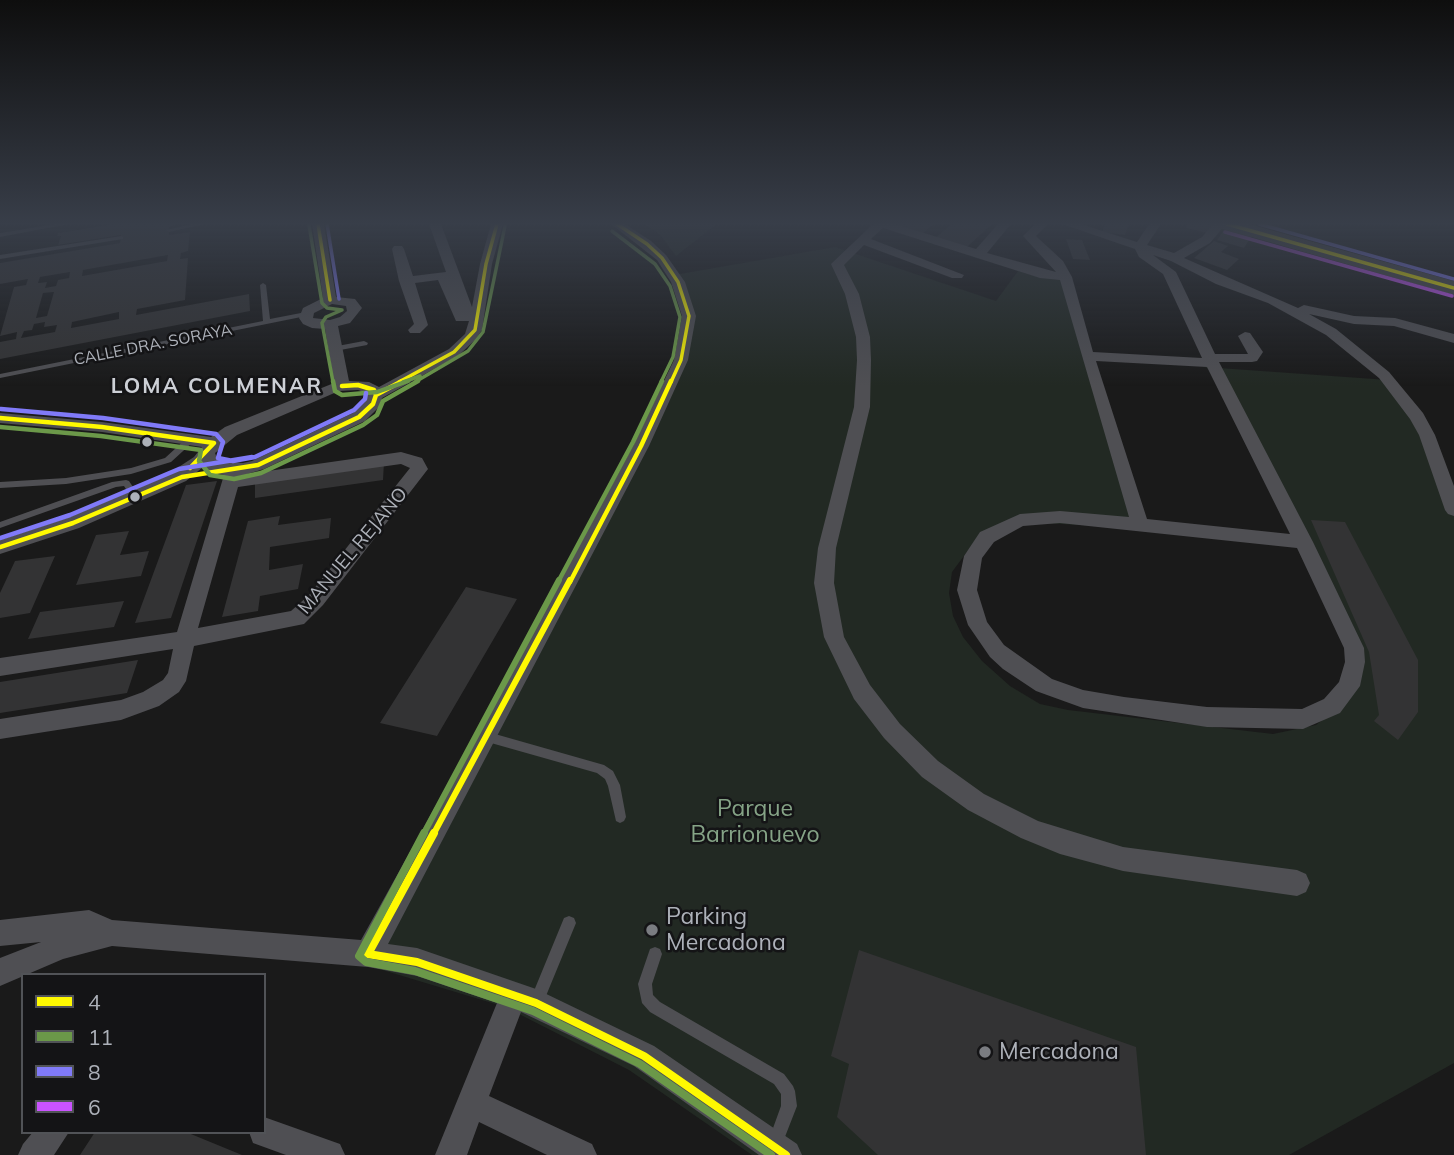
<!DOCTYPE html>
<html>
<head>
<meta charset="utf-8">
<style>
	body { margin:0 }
	#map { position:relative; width:1454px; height:1155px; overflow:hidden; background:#1a1a1a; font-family:Mulish,sans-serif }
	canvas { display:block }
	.legend { position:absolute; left:21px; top:973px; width:245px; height:161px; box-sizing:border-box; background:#141416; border:2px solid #515357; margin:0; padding:9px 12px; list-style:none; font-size:21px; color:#adb1b9 }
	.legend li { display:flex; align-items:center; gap:14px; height:35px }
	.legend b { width:35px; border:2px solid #515357 }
</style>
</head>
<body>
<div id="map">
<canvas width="1454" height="1155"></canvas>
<ul class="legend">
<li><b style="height:9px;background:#fff901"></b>4</li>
<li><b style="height:9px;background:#6b9849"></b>11</li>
<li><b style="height:9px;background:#807af8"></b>8</li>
<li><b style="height:9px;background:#ca53ff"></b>6</li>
</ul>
</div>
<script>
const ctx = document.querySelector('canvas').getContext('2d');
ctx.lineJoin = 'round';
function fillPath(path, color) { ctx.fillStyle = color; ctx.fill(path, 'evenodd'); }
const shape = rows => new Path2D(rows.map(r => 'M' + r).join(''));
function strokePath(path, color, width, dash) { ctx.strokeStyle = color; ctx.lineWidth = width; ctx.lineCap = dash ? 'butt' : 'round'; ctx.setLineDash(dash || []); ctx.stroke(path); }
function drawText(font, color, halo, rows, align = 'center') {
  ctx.font = font + ' Mulish,sans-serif'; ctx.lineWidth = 5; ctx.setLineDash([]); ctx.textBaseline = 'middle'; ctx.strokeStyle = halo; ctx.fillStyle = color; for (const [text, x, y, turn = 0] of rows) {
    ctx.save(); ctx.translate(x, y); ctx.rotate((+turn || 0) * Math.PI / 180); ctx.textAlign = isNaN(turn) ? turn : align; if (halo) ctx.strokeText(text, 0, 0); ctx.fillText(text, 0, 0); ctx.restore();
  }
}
fillPath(shape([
	[645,224,717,224,676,256,660,235],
	[835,247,996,301,1018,271,1039,277,1062,276,1136,528,1042,523,1012,525,975,541,952,572,949,593,953,616,963,637,982,661,1010,686,1040,704,1068,710,1273,734,1316,725,1343,704,1358,674,1217,374,1205,367,1388,380,1408,401,1454,507,1454,1063,1289,1155,752,1155,629,1070,521,1015,502,1006,366,965,688,345,674,275]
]), '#222923');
fillPath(shape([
	[115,224,177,224,169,227,169,235,190,232,188,251,181,253,180,259,188,258,185,300,137,309,136,315,249,294,250,311,0,359,0,342,16,339,17,332,0,336,14,287,26,285,28,279,0,284,0,263,120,243,121,235,58,245,61,236,57,236,58,233],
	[168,255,167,261,82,276,83,270],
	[70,272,69,278,58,280,56,286,45,288,47,282,38,283,40,277],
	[54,292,47,316,36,318,43,293],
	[119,312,119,319,71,328,72,322],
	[45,322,44,327,57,325,55,332,21,338,24,331,32,330,34,324],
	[895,224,934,224,923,233],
	[952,224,992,224,966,248,935,238],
	[1105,224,1129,224,1125,235,1102,232],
	[1188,224,1211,224,1216,225,1211,234,1186,228],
	[1226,227,1253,234,1244,248,1217,240],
	[1066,239,1082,240,1090,260,1073,259],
	[1214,241,1228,246,1221,252,1239,259,1227,270,1194,258],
	[384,462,383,480,255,498,255,481],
	[217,481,171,618,135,623,186,485],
	[280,516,278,525,331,518,329,538,270,547,269,570,303,564,298,589,260,596,258,611,222,617,248,521],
	[1311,520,1345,522,1418,660,1418,712,1398,740,1374,721,1379,715,1369,652],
	[129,531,120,555,149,551,141,576,76,585,96,535],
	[55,556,30,613,0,618,0,593,15,561],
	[466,587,517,599,437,736,380,723],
	[124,601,114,627,28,639,40,612],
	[138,660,127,693,0,713,0,682],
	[859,950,1136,1047,1146,1155,878,1155,837,1117,849,1064,831,1056],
	[95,1132,186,1132,242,1155,80,1155]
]), '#333334');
fillPath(shape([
	[55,224,69,224,0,237,0,233,55,224],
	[192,224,205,224,169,232,166,230,192,224],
	[121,236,123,237,123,239,0,259,0,255,121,236],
	[263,283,266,285,270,319,306,312,309,314,306,316,0,378,0,374,263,321,260,285,263,283],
	[364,341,368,343,367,345,335,351,331,349,332,347,364,341],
	[191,436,194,437,194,441,171,462,131,474,66,484,0,488,0,482,66,478,131,468,165,458,188,437,191,436],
	[126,480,129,481,137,493,138,495,137,497,131,497,124,486,116,487,0,528,0,522,112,482,126,480],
	[488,732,604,765,613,771,620,785,626,817,624,821,620,823,616,821,608,786,605,779,597,773,484,741,482,737,484,733,488,732],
	[569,916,574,918,576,923,541,1008,536,1010,531,1008,529,1003,564,918,569,916],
	[655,947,660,949,662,954,652,984,653,995,660,1002,784,1074,793,1086,795,1091,797,1106,781,1147,776,1150,771,1147,768,1142,781,1106,781,1094,774,1084,650,1012,642,1003,638,984,650,949,655,947]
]), '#4f4f53');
fillPath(shape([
	[312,224,324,224,336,297,355,299,362,308,350,323,338,326,349,381,369,382,379,387,449,349,465,334,469,321,456,321,438,280,415,283,428,325,420,333,410,333,408,330,414,324,399,281,392,249,394,246,402,246,404,249,413,276,446,272,429,224,441,224,472,307,480,264,491,224,503,224,492,264,482,330,475,340,459,355,382,398,379,407,365,421,264,469,247,474,401,452,422,458,428,469,323,605,304,624,194,646,186,681,179,692,159,706,121,720,0,739,0,719,121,700,143,692,163,680,168,673,173,649,0,676,0,658,177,632,224,475,212,473,203,467,186,481,79,528,0,554,0,540,67,518,162,478,194,457,202,447,102,432,0,423,0,413,102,422,211,437,225,427,334,383,325,329,312,328,303,324,299,318,303,308,323,298,312,224],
	[332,304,346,306,347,311,340,317,330,320,313,318,314,313,332,304],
	[358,390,367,393,365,402,353,413,252,461,243,463,218,461,215,453,237,435,339,391,358,390],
	[401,464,410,468,309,595,291,611,198,628,238,487,401,464],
	[611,224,625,224,651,241,666,255,685,282,696,316,688,360,649,446,388,944,417,948,536,989,654,1046,797,1144,802,1155,759,1155,634,1066,521,1012,489,1096,592,1144,597,1155,547,1155,479,1122,467,1155,435,1155,497,1003,417,976,368,967,112,946,63,959,0,986,0,958,41,942,0,946,0,920,89,910,112,920,361,940,551,598,633,446,674,360,682,316,671,282,657,260,611,224],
	[873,224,895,224,976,249,998,224,1011,224,987,253,1056,272,1023,236,1035,224,1048,224,1036,236,1063,261,1072,277,1093,352,1202,358,1163,274,1139,257,1135,249,1062,224,1081,224,1137,242,1149,224,1161,224,1147,245,1174,253,1202,237,1213,224,1226,224,1210,243,1184,258,1298,308,1304,305,1354,316,1395,318,1454,334,1454,343,1394,326,1354,324,1309,314,1336,329,1389,372,1423,413,1435,435,1454,486,1454,516,1448,514,1445,510,1419,435,1410,419,1379,378,1326,335,1268,303,1216,284,1171,261,1153,255,1176,272,1215,354,1248,354,1238,336,1245,332,1250,333,1263,352,1257,361,1252,362,1219,362,1313,542,1364,648,1365,662,1360,686,1340,713,1303,729,1207,727,1083,708,1036,691,1003,669,990,657,968,625,957,590,964,556,980,532,1020,514,1060,511,1129,517,1060,280,1040,278,883,228,871,239,964,275,962,278,952,278,864,245,844,265,859,294,870,337,871,360,870,407,836,548,834,583,844,637,870,685,900,724,938,761,984,794,1038,821,1123,847,1297,870,1306,874,1310,883,1306,892,1297,896,1123,871,1060,854,1021,838,968,810,922,777,884,738,854,699,824,637,814,583,818,548,854,407,857,360,856,337,845,294,831,264,873,224],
	[1096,361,1207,367,1290,534,1147,519,1096,361],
	[1060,523,1297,548,1344,648,1345,662,1339,682,1324,699,1302,709,1207,707,1124,697,1083,690,1052,679,1004,645,987,622,977,590,982,558,994,542,1023,526,1060,523],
	[264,1117,340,1144,345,1155,286,1155,253,1143,249,1132,264,1132,264,1117],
	[33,1132,69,1132,54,1155,18,1155,23,1144,33,1132]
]), '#4f4f53');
fillPath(shape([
	[1217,224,1249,224,1454,281,1454,295,1220,228,1217,224]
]), '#4c4c4f');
strokePath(shape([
	[318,224,330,300],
	[617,224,647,244,662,258,678,282,689,316,681,360,671,382],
	[1227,224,1454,288],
	[399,382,454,352,475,330,486,264,497,224]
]), '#fff901', 3.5);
strokePath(shape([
	[376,395,402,381],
	[0,418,102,427,214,443,190,468],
	[0,547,73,523,182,477,258,465,359,417,373,404,376,395,374,390,358,385,342,386],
	[570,582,641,446,671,381]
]), '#fff901', 4.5);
strokePath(shape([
	[433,835,570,580]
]), '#fff901', 6);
strokePath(shape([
	[368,954,434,833],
	[368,954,417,962,536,1003,644,1056,786,1155]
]), '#fff901', 8);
strokePath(shape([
	[309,225,322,303,327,308,342,310,326,317,322,323,333,382],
	[612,231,655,264,670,286,680,317,673,357,661,382],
	[403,382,420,376],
	[415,382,468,351,483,332,505,226]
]), '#6b9849', 3.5);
strokePath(shape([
	[333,381,335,391,342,395,377,392,408,381],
	[0,427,101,436,201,450,199,461,210,475,234,479,261,473,363,425,377,415,383,401,418,381],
	[558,582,633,442,662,381]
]), '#6b9849', 4.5);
strokePath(shape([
	[423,835,559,580]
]), '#6b9849', 6);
strokePath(shape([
	[424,833,359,956,366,962,415,971,533,1011,640,1064,771,1155]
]), '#6b9849', 8);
strokePath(shape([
	[327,224,339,299],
	[1259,224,1454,279]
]), '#807af8', 3.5);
strokePath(shape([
	[1,409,103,418,216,434,223,442,218,458,233,461,255,457,354,410,365,399,366,393],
	[0,538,70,515,179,469,252,457]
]), '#807af8', 4.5);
strokePath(shape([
	[1225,232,1452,296]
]), '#ca53ff', 3.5);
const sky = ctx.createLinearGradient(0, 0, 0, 386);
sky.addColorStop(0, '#0e0e0e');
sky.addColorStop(0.58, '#383e49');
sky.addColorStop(1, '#383e4900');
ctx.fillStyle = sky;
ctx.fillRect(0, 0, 1454, 386);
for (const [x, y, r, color] of [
	[147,442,6,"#adb1b9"],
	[135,497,6,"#adb1b9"],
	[652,930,7,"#7a7c81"],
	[985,1052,7,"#7a7c81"]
]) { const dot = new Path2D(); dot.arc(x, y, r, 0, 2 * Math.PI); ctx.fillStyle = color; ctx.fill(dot); strokePath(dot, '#141416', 2.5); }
drawText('16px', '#adb1b9', '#141416', [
	["CALLE DRA. SORAYA",153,345,-11]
]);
drawText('19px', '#adb1b9', '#141416', [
	["MANUEL REJANO",353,551,-50]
]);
ctx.letterSpacing = '2px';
drawText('bold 21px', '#cdd0d6', '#141416', [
	["LOMA COLMENAR",217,387]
]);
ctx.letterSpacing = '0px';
drawText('23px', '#85a386', '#141416', [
	["Parque",755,809],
	["Barrionuevo",755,835]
]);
drawText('23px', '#adb1b9', '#141416', [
	["Parking",666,917],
	["Mercadona",666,943],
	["Mercadona",999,1052]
], 'left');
</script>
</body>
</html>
